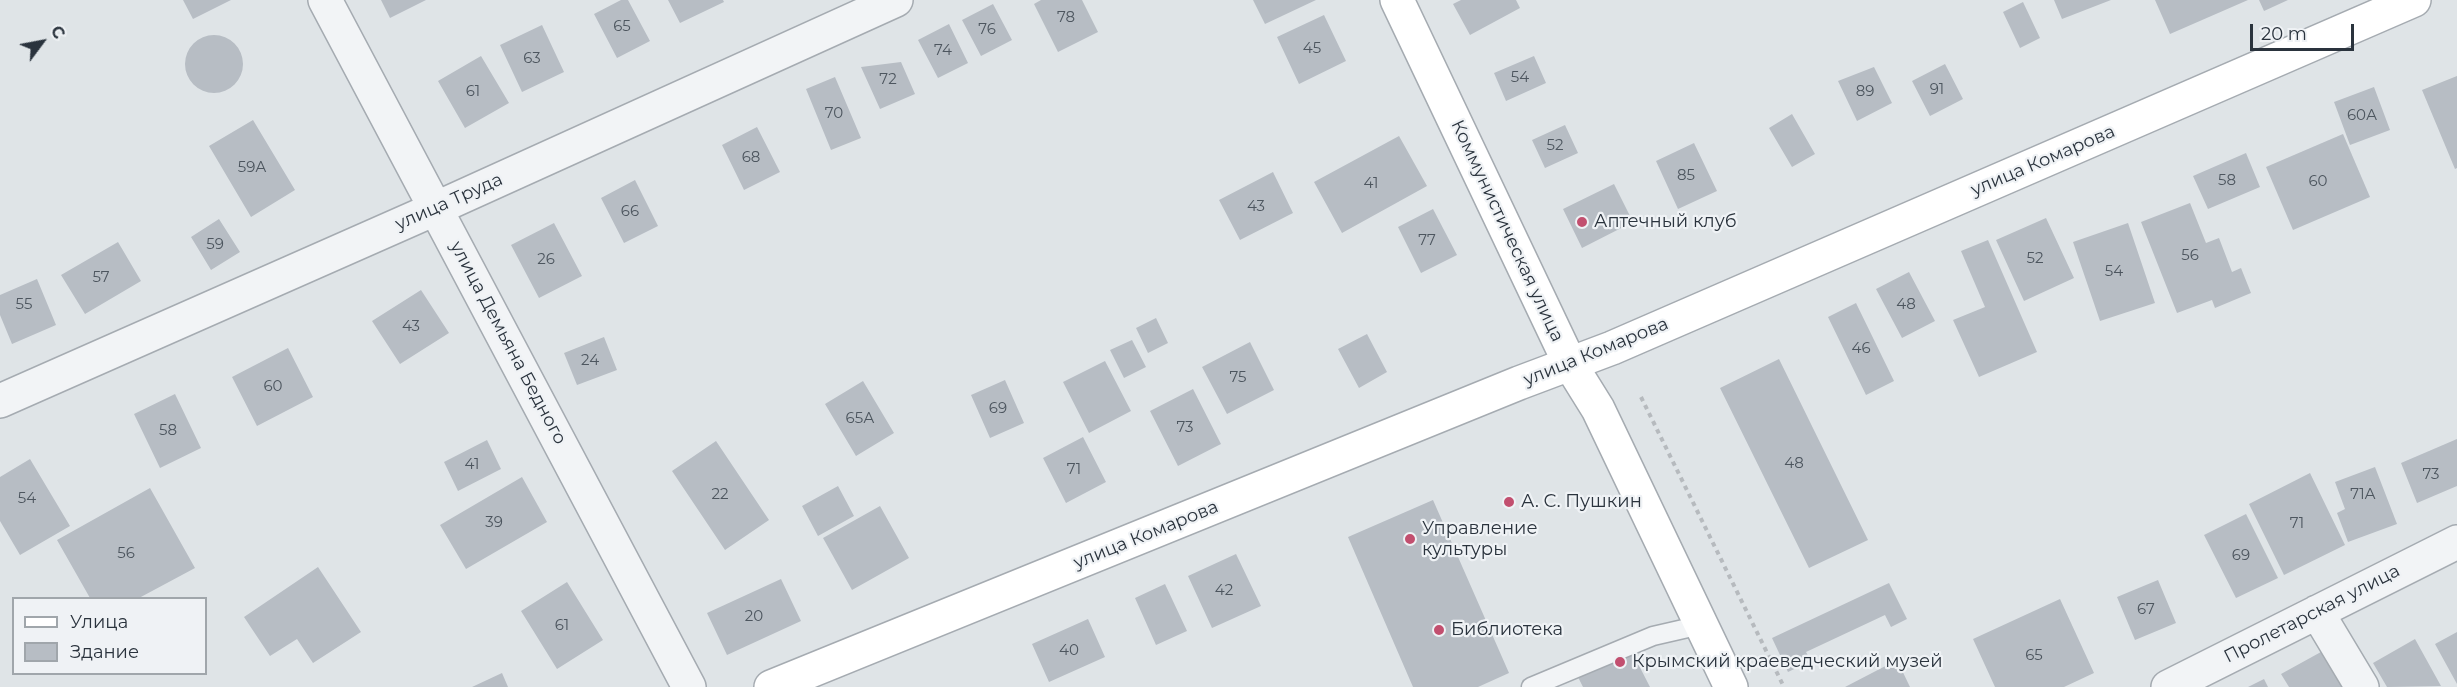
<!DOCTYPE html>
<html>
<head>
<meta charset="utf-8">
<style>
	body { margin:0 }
	#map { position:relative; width:2457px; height:687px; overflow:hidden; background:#dfe4e7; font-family:Montserrat,sans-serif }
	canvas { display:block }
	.legend { position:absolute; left:12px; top:597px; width:195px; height:78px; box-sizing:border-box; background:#eff2f5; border:2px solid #a0a6ab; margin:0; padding:8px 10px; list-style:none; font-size:18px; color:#2a333d }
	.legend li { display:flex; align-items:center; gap:12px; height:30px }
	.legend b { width:30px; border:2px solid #a0a6ab }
	.north { position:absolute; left:12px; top:12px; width:60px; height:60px; -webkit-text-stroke:4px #eff2f5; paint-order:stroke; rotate:58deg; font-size:16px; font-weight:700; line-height:24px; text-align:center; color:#2a333d }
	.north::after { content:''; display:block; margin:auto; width:21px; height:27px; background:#2a333d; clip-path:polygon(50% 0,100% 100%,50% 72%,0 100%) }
	.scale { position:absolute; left:2250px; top:24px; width:104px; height:27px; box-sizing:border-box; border:3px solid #2a333d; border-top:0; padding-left:8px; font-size:18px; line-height:21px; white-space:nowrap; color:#2a333d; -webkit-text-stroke:4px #eff2f5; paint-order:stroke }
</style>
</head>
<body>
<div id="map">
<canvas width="2457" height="687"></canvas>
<ul class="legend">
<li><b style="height:8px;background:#fff"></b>Улица</li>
<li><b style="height:16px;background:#b7bdc4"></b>Здание</li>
</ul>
<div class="north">С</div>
<div class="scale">20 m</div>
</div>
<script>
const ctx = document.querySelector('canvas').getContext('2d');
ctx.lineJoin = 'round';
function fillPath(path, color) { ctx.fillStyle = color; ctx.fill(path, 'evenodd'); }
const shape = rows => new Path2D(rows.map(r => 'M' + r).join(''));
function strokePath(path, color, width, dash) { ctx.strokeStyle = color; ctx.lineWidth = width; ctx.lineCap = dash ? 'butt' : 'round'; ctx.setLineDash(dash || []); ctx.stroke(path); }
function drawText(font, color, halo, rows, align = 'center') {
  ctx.font = font + ' Montserrat,sans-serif'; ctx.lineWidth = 4.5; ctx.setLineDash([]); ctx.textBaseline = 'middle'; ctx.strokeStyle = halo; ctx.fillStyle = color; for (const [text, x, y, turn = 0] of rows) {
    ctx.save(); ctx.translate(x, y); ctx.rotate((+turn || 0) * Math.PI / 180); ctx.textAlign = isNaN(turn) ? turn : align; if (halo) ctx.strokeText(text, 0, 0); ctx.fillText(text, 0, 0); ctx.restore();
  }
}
fillPath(shape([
	[183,0,231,0,193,19],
	[381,0,426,0,390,18],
	[621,0,628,0,650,41,617,58,594,14],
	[668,0,723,0,724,2,680,23],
	[1041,0,1082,0,1098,32,1058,52,1034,4],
	[1253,0,1316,0,1265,24],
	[1461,0,1516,0,1520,8,1470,35,1453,4],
	[2054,0,2111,0,2062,19],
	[2155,0,2248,0,2170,34],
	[2259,0,2288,0,2264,11],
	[2023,2,2040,38,2020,48,2003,12],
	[993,4,1012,40,981,56,962,20],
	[1324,15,1346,61,1299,84,1277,37],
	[949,24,968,63,938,78,918,40],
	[542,25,564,72,522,92,500,45],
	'185 64a29 29 0 1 1 58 0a29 29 0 1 1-58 0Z',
	[481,56,509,103,465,128,438,81],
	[1534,56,1546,83,1506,101,1494,73],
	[901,62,915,94,880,109,861,67],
	[1945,64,1963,99,1930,116,1912,81],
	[1874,67,1892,103,1857,121,1838,81],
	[2457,76,2457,168,2455,169,2422,90],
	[835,77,861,138,831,150,806,89],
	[2374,87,2390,130,2350,145,2334,102],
	[1792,114,1815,154,1792,167,1769,128],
	[253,120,295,190,251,217,209,146],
	[1565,125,1578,153,1545,168,1532,140],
	[757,127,780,172,744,190,722,145],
	[2343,134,2370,197,2293,230,2266,167],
	[1399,136,1427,186,1342,233,1314,182],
	[1694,143,1717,191,1678,209,1656,161],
	[2246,153,2260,187,2208,209,2193,176],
	[1273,172,1293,213,1240,240,1219,200],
	[635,180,658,226,624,243,601,198],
	[1614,184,1633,222,1582,248,1563,209],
	[2190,203,2206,243,2219,238,2232,272,2241,268,2251,293,2215,308,2212,300,2177,313,2141,222],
	[1433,209,1457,255,1421,273,1398,227],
	[2046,218,2074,278,2024,301,1996,240],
	[219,219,240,252,211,270,191,237],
	[554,223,582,276,539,298,511,245],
	[2128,223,2155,303,2100,321,2073,242],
	[1988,240,2037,352,1979,377,1953,320,1985,307,1961,251],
	[118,242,141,281,85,314,61,275],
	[1909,272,1935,321,1902,338,1876,289],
	[37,279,56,325,12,344,0,315,0,295],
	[421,290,449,333,400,364,372,321],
	[1856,303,1894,381,1866,395,1828,317],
	[1156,318,1168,343,1148,353,1136,328],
	[1367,334,1387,372,1359,388,1338,349],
	[604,337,617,370,577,385,564,353],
	[1132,340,1146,367,1124,378,1110,350],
	[1250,342,1274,390,1227,414,1202,367],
	[288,348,313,397,257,426,232,377],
	[1779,359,1868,540,1809,568,1720,388],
	[1105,361,1131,411,1089,433,1063,382],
	[1005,380,1024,423,990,438,971,395],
	[863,381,894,433,856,456,825,404],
	[1193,389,1221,444,1178,466,1150,411],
	[175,394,201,448,160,468,134,414],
	[1083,437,1106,482,1066,503,1043,458],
	[2457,439,2457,486,2417,503,2401,463],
	[487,440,501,469,458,491,444,462],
	[716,441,769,520,725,550,672,471],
	[30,459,70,526,20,555,0,521,0,477],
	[2375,467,2397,524,2348,542,2337,513,2345,509,2335,482],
	[2310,473,2345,545,2284,575,2249,504],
	[522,477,547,522,466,569,440,525],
	[838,486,854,516,818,536,802,506],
	[150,488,195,568,139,598,90,598,57,540],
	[1433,500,1509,673,1478,687,1413,687,1348,537],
	[880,506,909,558,852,590,823,538],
	[2246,514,2278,578,2236,598,2204,535],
	[1236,554,1261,606,1212,628,1188,576],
	[318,567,361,632,313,663,297,639,270,656,244,617],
	[781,579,801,621,727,655,707,613],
	[2158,580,2176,623,2135,640,2117,597],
	[567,582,603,640,557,669,521,611],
	[1889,583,1907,619,1891,627,1885,615,1806,652,1811,661,1788,672,1772,638],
	[1165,584,1187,631,1156,645,1135,598],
	[2060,599,2094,673,2064,687,1995,687,1973,639],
	[1088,619,1105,657,1049,682,1032,644],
	[2457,632,2457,684,2435,644],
	[2415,639,2441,686,2387,687,2373,663],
	[2330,647,2346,687,2289,687,2281,674],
	[1630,648,1650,687,1583,687,1577,675],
	[1897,660,1910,687,1845,687],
	[502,673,508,687,472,687],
	[2264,679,2268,687,2248,687]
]), '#b7bdc4');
const service = shape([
	[1531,687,1653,636,1701,625]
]);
const minor = shape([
	[325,0,689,687],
	[0,401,437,208,896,0],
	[2317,612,2362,687],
	[2168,687,2457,542]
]);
const secondary = shape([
	[1397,0,1570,364,1598,409,1731,687],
	[771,687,1519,383,1612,348,2414,0]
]);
strokePath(service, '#a5abb1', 21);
strokePath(minor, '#a5abb1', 36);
strokePath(secondary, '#a5abb1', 36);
strokePath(shape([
	[1641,397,1784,687]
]), '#b6babe', 4, [4.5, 4.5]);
strokePath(service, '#f2f4f6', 18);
strokePath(minor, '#f2f4f6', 33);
strokePath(secondary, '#fff', 33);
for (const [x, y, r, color] of [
	[1582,222,6,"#c24f6f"],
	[1509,502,6,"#c24f6f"],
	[1410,539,6,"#c24f6f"],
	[1439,630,6,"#c24f6f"],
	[1620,662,6,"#c24f6f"]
]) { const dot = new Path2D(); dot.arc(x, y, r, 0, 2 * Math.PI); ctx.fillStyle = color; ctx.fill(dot); strokePath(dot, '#eff2f5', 2); }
drawText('15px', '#4d565f', null, [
	["78",1066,18],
	["65",622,27],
	["76",987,30],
	["45",1312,49],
	["74",943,51],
	["63",532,59],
	["54",1520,78],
	["72",888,80],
	["91",1937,90],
	["61",473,92],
	["89",1865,92],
	["70",834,114],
	["60А",2362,116],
	["52",1555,146],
	["68",751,158],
	["59А",252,168],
	["85",1686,176],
	["58",2227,181],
	["60",2318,182],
	["41",1371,184],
	["43",1256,207],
	["66",630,212],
	["77",1427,241],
	["59",215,245],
	["56",2190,256],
	["52",2035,259],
	["26",546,260],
	["54",2114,272],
	["57",101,278],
	["55",24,305],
	["48",1906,305],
	["43",411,327],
	["46",1861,349],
	["24",590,361],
	["75",1238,378],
	["60",273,387],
	["69",998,409],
	["65А",860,419],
	["73",1185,428],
	["58",168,431],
	["48",1794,464],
	["41",472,465],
	["71",1074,470],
	["73",2431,475],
	["22",720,495],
	["71А",2363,495],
	["54",27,499],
	["39",494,523],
	["71",2297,524],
	["56",126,554],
	["69",2241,556],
	["42",1224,591],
	["67",2146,610],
	["20",754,617],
	["61",562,626],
	["40",1069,651],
	["65",2034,656]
]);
drawText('18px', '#2a333d', '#eff2f5', [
	["улица Комарова",2043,161,-23],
	["улица Труда",449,202,-24],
	["Коммунистическая улица",1507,231,65],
	["улица Демьяна Бедного",508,343,62],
	["улица Комарова",1596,352,-22],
	["улица Комарова",1146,535,-22],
	["Пролетарская улица",2312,614,-27]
]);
drawText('18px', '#2a333d', '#eff2f5', [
	["Аптечный клуб",1594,222],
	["А. С. Пушкин",1521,502],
	["Управление",1422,529],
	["культуры",1422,550],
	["Библиотека",1451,630],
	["Крымский краеведческий музей",1632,662]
], 'left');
</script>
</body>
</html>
